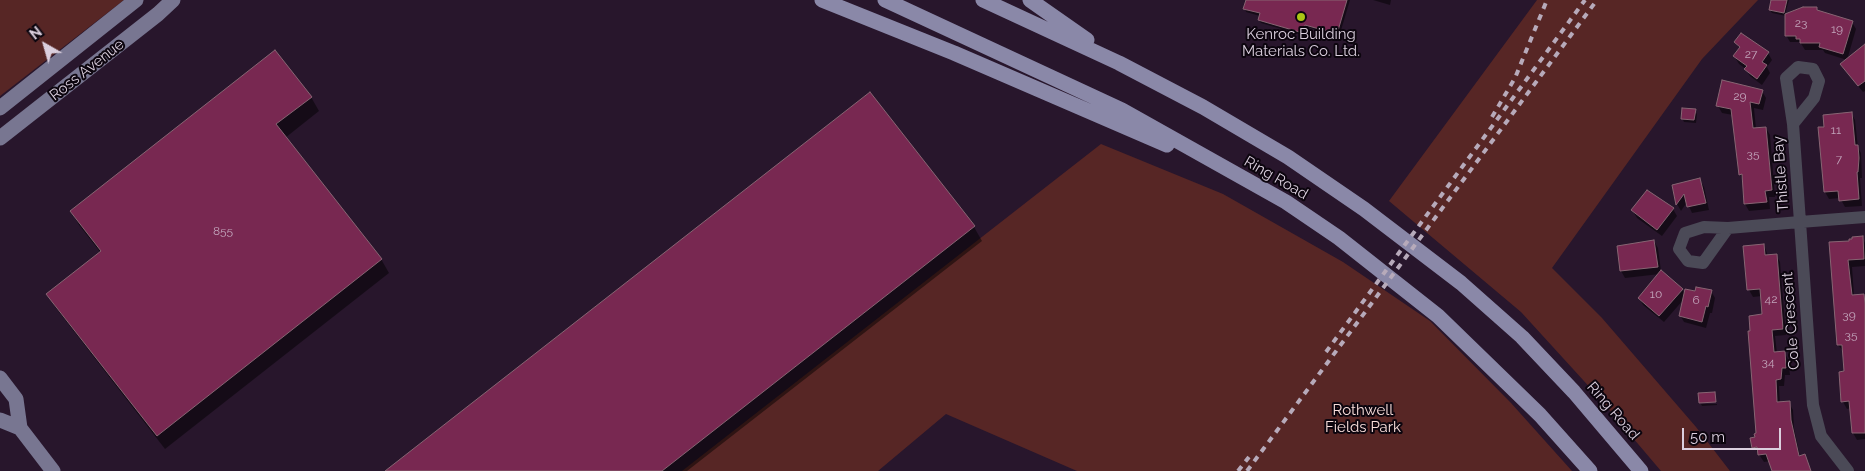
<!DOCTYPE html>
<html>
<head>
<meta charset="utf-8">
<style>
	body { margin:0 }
	#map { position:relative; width:1865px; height:471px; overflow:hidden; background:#28162c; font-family:Raleway,sans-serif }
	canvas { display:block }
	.north { position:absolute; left:20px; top:20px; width:50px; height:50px; -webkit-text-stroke:4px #0c050e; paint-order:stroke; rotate:322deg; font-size:14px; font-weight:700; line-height:20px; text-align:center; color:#dbcfde }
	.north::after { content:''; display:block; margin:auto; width:18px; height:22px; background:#dbcfde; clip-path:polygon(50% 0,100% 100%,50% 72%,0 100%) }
	.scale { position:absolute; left:1682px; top:428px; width:99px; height:22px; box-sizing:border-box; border:2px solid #dbcfde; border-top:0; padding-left:6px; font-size:15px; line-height:18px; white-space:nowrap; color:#dbcfde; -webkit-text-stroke:4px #0c050e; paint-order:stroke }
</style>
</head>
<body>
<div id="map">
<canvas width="1865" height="471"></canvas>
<div class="north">N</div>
<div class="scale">50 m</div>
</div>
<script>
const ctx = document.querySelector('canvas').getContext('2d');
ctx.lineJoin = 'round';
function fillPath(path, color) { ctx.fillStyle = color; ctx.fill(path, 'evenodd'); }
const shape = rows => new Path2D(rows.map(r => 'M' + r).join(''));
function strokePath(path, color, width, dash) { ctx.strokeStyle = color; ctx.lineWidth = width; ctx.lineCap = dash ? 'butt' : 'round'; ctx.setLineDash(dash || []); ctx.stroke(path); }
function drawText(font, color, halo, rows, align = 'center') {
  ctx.font = font + ' Raleway,sans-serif'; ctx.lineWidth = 4; ctx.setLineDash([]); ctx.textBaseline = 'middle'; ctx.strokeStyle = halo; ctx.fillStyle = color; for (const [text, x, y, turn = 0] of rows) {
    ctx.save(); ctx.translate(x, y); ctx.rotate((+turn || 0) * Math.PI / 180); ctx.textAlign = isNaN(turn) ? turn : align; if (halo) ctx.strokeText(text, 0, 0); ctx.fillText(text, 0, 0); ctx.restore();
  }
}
fillPath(shape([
	[0,0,124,0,0,96],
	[1537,0,1758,0,1702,59,1552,268,1602,318,1696,427,1730,471,1661,471,1594,392,1521,312,1389,201],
	[1101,144,1223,194,1343,262,1430,321,1511,403,1572,471,1077,471,946,414,878,471,682,471]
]), '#572625');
fillPath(shape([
	[1247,0,1350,0,1339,37,1307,27,1305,36,1261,23,1259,20,1260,16,1246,12,1245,8],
	[1373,0,1391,0,1390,5],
	[1772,0,1789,0,1785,15,1816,9,1818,12,1852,22,1856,29,1847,60,1825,53,1823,50,1805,50,1800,42,1790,42,1786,35,1786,16,1772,13,1770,10],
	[1736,42,1768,53,1772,60,1767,67,1770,73,1762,85,1750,76,1746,69,1739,64,1735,57,1740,49],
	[1865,47,1865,91,1863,92,1841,65],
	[1762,91,1766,98,1763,110,1754,108,1756,129,1766,128,1770,135,1775,197,1769,197,1770,209,1749,211,1745,204,1743,180,1740,174,1733,115,1722,113,1718,106],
	[870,94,974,227,982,241,687,471,387,471],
	[311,97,319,111,285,138,381,259,389,273,165,449,56,308,48,294,101,253,79,225,71,211],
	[1695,111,1697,114,1696,123,1684,122,1682,118],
	[1851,113,1855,120,1858,148,1861,153,1862,178,1860,178,1862,206,1845,207,1840,198,1829,199,1825,192,1820,128,1825,128],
	[1700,180,1704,187,1709,210,1692,213,1687,202,1681,211,1677,204,1673,186],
	[1673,209,1677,216,1662,236,1637,218,1633,211],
	[1862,237,1865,243,1865,266,1852,267,1854,296,1863,295,1865,299,1865,439,1857,440,1853,433,1851,408,1847,409,1843,402,1846,372,1844,352,1838,345,1830,243,1851,242],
	[1654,241,1658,248,1661,271,1682,289,1685,295,1711,291,1715,298,1712,313,1710,313,1706,328,1684,322,1680,315,1684,299,1664,322,1643,305,1639,298,1660,274,1625,278,1621,271,1618,247],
	[1764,245,1768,256,1776,255,1780,262,1786,335,1775,336,1777,353,1784,352,1788,359,1790,375,1785,375,1784,386,1779,386,1780,404,1789,403,1793,410,1794,428,1800,457,1804,455,1811,471,1774,471,1770,461,1764,462,1754,447,1758,434,1763,316,1762,296,1753,297,1749,290,1745,247],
	[1701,404,1717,404,1717,405,1702,406]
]), '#0007');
const building = shape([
	[1246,0,1347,0,1337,34,1305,25,1303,33,1258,20,1260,13,1243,9,1246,0],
	[1771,0,1787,0,1784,13,1769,10,1771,0],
	[1803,7,1817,7,1817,10,1853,21,1843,54,1819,47,1820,43,1800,43,1800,39,1796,39,1796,36,1785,36,1785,14,1803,7],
	[1741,33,1769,52,1762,62,1767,65,1757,79,1744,69,1747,66,1733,56,1740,47,1734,42,1741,33],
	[1865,44,1865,81,1858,86,1840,64,1865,44],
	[275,50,312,97,276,124,382,259,157,436,46,294,101,251,70,211,275,50],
	[1722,80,1763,90,1759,104,1750,102,1753,128,1766,127,1772,190,1765,191,1767,202,1744,204,1742,174,1739,175,1731,109,1716,106,1722,80],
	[870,92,975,226,662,471,385,471,870,92],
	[1682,108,1696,109,1694,120,1681,119,1682,108],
	[1852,112,1855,145,1858,145,1859,158,1858,172,1857,172,1859,199,1839,201,1838,191,1824,192,1818,127,1824,127,1823,115,1852,112],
	[1700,178,1706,203,1687,207,1684,194,1676,205,1672,185,1700,178],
	[1647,190,1674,208,1657,230,1631,210,1647,190],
	[1863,236,1864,259,1848,260,1852,295,1864,294,1865,304,1865,433,1852,433,1849,401,1841,402,1839,372,1844,371,1842,345,1837,345,1829,242,1849,241,1849,239,1852,239,1852,237,1863,236],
	[1654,240,1658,267,1620,271,1617,246,1654,240],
	[1764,244,1765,255,1777,254,1783,329,1772,330,1774,352,1785,351,1786,368,1782,368,1781,379,1776,380,1777,402,1790,401,1791,420,1799,456,1805,454,1811,471,1772,471,1766,454,1758,455,1757,447,1752,448,1750,438,1755,437,1754,434,1756,433,1748,331,1750,331,1749,316,1762,314,1760,289,1747,290,1743,246,1764,244],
	[1661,270,1683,289,1659,316,1638,298,1661,270],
	[1696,287,1712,290,1708,307,1706,306,1702,322,1679,316,1685,289,1695,291,1696,287],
	[1715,392,1716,402,1699,403,1698,393,1715,392]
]);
fillPath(building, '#782851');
strokePath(building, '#876573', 1);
strokePath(shape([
	[1728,228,1703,263,1688,261,1679,249,1685,233,1704,227,1728,228,1800,222,1793,124,1786,78,1798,67,1813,69,1819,81,1814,98,1793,124],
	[1848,471,1821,436,1813,405,1800,222,1865,217]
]), '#4b4a57', 12);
strokePath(shape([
	[0,108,136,0],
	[0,138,158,14,173,0],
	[0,378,16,399,20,428,53,471],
	[0,420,20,428]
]), '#787691', 15);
strokePath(shape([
	[822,0,954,53,1167,145],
	[885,0,1122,110,1286,202,1339,238,1438,316,1540,415,1590,471],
	[983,0,1119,63,1203,107,1288,157,1364,209,1461,283,1522,337,1574,392,1641,471],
	[1030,0,1087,40]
]), '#8a88a8', 15);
strokePath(shape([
	[1492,117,1515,78,1547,0],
	[1326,352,1585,0],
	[1238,471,1249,457],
	[1247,471,1597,0]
]), '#b7aaba', 4, [6, 6]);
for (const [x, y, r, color] of [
	[1301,17,5,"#abc614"]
]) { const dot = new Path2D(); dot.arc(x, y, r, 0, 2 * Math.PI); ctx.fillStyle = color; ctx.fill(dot); strokePath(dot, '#0c050e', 2); }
drawText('12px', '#c2a5bb', null, [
	["23",1801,23],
	["19",1837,29],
	["27",1751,54],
	["29",1740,96],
	["11",1836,130],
	["35",1753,154],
	["7",1839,159],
	["855",223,231],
	["10",1656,294],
	["42",1771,299],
	["6",1696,300],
	["39",1849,315],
	["35",1851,335],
	["34",1768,362]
]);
drawText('15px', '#dbcfde', '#0c050e', [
	["Kenroc Building",1301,34],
	["Materials Co. Ltd.",1301,51]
]);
drawText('15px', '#dbcfde', '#0c050e', [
	["Ross Avenue",87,70,-38],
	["Thistle Bay",1781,174,-94],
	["Ring Road",1276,178,30],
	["Cole Crescent",1791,321,-94],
	["Ring Road",1613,411,49]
]);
drawText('15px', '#f8ddda', '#0c050e', [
	["Rothwell",1363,410],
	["Fields Park",1363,427]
]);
</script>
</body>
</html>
